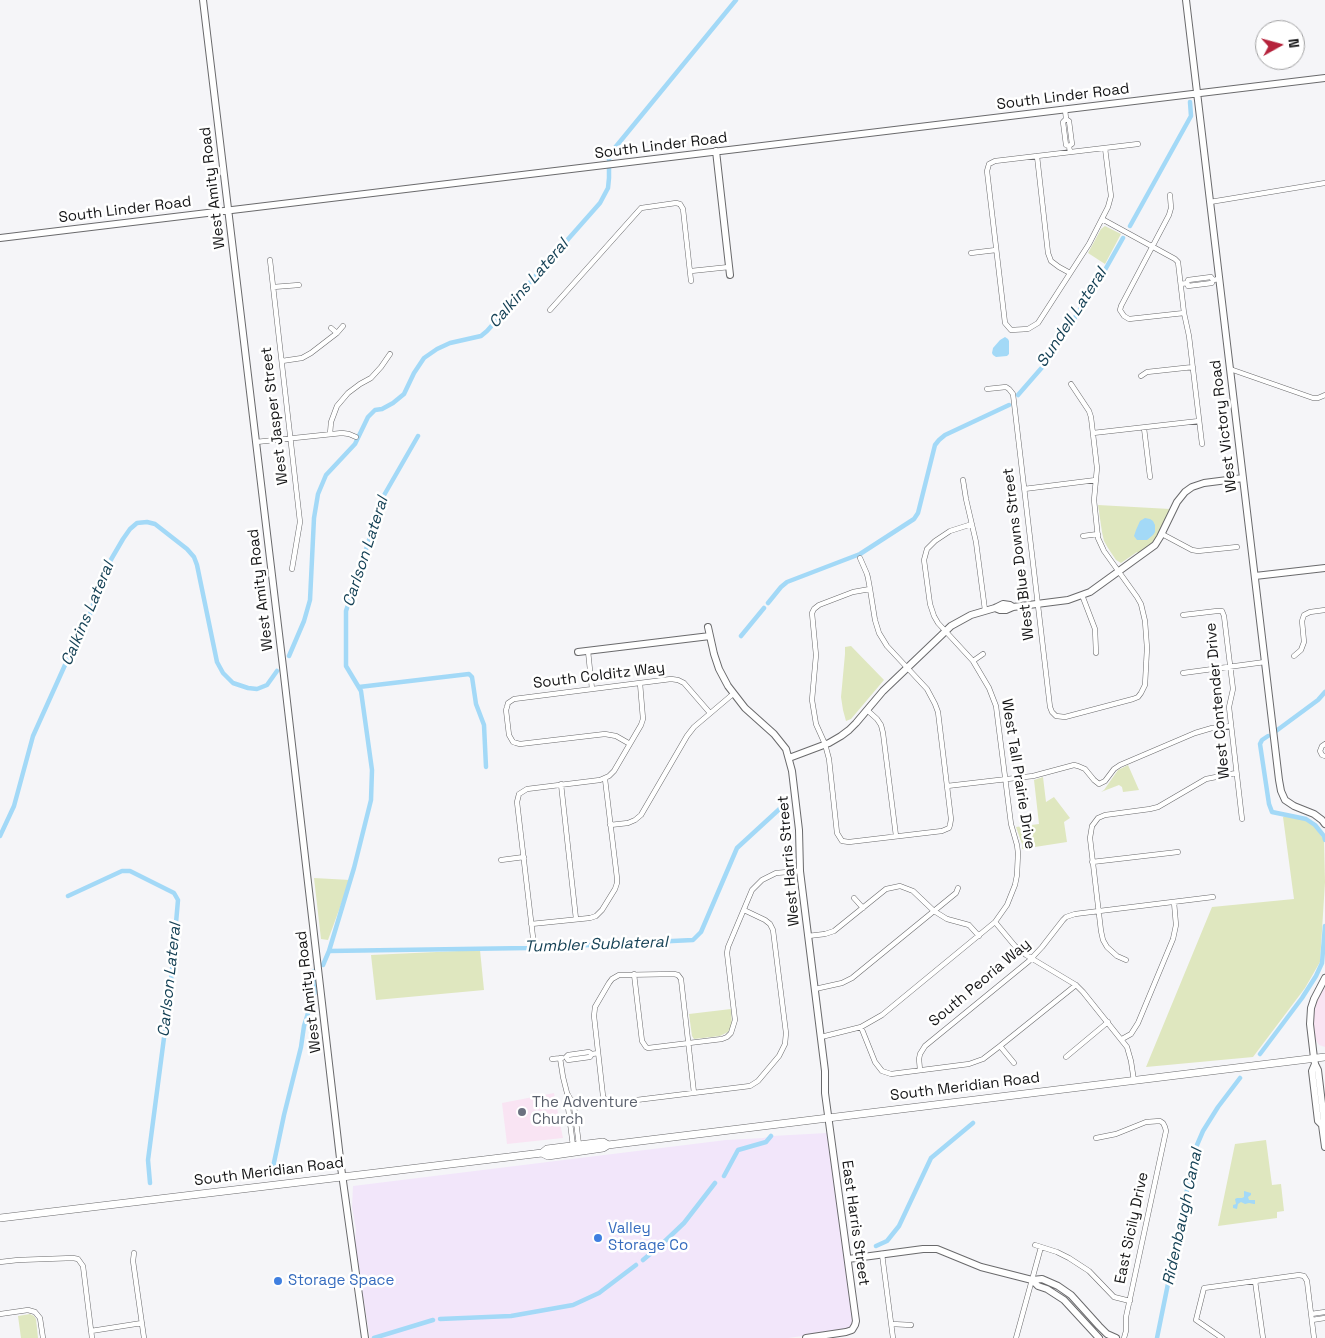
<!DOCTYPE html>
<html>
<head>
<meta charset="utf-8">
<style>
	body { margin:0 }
	#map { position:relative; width:1325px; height:1338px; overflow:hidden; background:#f5f5f8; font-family:"Space Grotesk",sans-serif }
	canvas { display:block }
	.north { position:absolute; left:1255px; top:20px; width:50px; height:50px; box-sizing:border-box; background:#fff; border:1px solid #a1a1a2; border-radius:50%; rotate:83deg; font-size:14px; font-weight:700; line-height:20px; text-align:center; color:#151516 }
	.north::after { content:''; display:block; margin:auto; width:18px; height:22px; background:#b5223b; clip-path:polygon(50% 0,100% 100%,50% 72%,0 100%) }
</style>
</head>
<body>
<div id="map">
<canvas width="1325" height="1338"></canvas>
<div class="north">N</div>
</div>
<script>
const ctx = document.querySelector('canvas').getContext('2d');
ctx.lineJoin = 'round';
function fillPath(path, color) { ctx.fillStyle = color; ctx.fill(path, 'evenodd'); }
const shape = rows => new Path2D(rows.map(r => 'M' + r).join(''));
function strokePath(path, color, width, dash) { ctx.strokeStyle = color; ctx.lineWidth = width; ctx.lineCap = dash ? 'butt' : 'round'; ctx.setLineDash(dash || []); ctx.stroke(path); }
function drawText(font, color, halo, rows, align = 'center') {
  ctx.font = font + ' "Space Grotesk",sans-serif'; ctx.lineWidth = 5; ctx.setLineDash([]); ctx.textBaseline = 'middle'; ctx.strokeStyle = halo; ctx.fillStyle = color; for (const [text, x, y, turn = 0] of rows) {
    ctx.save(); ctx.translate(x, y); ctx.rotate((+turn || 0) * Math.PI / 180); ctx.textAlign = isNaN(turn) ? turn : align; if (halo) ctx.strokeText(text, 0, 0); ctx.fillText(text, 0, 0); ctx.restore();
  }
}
fillPath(shape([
	[1325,984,1325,1047,1319,1045,1314,1037,1313,1018,1316,1003,1320,992],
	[554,1093,563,1138,507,1144,502,1103]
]), '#f9e4f3');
fillPath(shape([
	[827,1133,854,1329,788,1338,370,1338,355,1247,356,1229,352,1207,353,1186,726,1140,763,1138,772,1136]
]), '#f2e6fa');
fillPath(shape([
	[1105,226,1121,234,1105,264,1088,253,1101,229],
	[1098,505,1170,509,1158,535,1154,541,1149,546,1138,553,1137,552,1121,563,1116,560,1108,548,1104,541,1102,532],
	[851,646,884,680,851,719,846,721,843,710,841,697,845,654,845,647],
	[1128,765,1139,790,1123,792,1122,787,1119,785,1101,792,1104,790,1118,770],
	[1043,777,1046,802,1054,797,1070,818,1064,822,1067,842,1022,849,1022,844,1016,827,1039,824,1034,780],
	[1283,817,1301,817,1313,824,1324,840,1325,882,1320,962,1305,988,1253,1057,1146,1067,1212,907,1294,899],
	[314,878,350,880,328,940,321,939],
	[480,950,484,990,376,1000,371,955],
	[731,1009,732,1025,728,1032,720,1036,694,1039,692,1036,689,1014],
	[1266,1140,1272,1185,1281,1184,1284,1211,1277,1212,1277,1218,1218,1226,1235,1144],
	[30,1314,34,1316,36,1319,38,1338,21,1338,18,1316]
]), '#dfe7bf');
fillPath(shape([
	[1005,337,1008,339,1009,341,1009,354,1007,356,996,357,993,355,992,353,993,348,1000,340],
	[1145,518,1150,519,1153,521,1155,525,1155,532,1153,535,1147,540,1137,540,1134,536,1136,530,1140,521],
	[1244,1191,1251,1193,1251,1195,1248,1197,1249,1200,1255,1200,1255,1204,1254,1204,1249,1203,1245,1204,1241,1202,1238,1204,1237,1209,1233,1208,1233,1205,1236,1204,1235,1199,1237,1198,1242,1198,1244,1197]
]), '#a3d9f7');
strokePath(shape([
	[609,160,609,155,736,0],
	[1130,226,1191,116,1190,102],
	[1018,395,1045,364,1101,277,1123,238],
	[768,603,781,587,787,582,860,554,914,519,918,513,935,445,939,440,945,435,1009,405],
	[741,636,764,608],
	[289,656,304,621,310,600,314,518,318,494,326,475,355,444,368,417,375,410,382,409,393,403,404,394,414,373,424,358,437,349,450,343,481,336,487,331,600,203,608,188,609,178,609,168],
	[359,687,469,674,472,677,476,704,484,725,486,767],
	[1276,731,1318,700,1325,692],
	[1268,736,1262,740,1260,744,1269,804,1272,812,1306,819,1315,825,1324,836,1325,840],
	[0,836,14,806,33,736,65,665,88,621,102,575,123,539,130,529,137,523,147,522,155,524,187,549,194,557,197,565,217,662,223,673,233,683,248,688,257,689,267,685,277,671],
	[68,896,122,871,130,871,174,893,178,900,170,992,148,1160,150,1183],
	[329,951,528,948,693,940,701,932,737,848,786,803],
	[323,965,329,951,354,868,371,800,372,770,361,691,346,666,346,611,383,497,418,436],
	[1260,1054,1302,998,1316,976,1322,963,1325,926],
	[272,1172,284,1115,301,1047,304,1026,315,991,314,971],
	[724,1176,738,1150,766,1142,771,1136],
	[876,1246,887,1241,899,1226,931,1158,973,1123],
	[643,1260,663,1243,684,1223,715,1183],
	[440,1319,511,1316,573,1305,599,1293,636,1265],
	[374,1338,433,1320],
	[1157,1338,1188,1185,1197,1145,1203,1131,1218,1107,1240,1078]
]), '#a3d9f7', 4.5);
const street = shape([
	[1065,109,1066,119,1069,121,1072,144,1069,146,1070,152],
	[1066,119,1063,122,1066,145,1069,146],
	[1105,148,1111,196,1108,207,1089,244,1038,323,1028,329,1011,330,1005,323,987,171,989,164,995,161,1138,144],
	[1037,156,1048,253,1051,261,1059,267,1070,273],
	[1170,195,1171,208,1169,215,1121,306,1120,310,1124,316,1129,319,1184,313],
	[1210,202,1325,183],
	[1102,219,1175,259,1178,262,1184,313,1189,336,1202,444],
	[971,253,996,250],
	[270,260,300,522,292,569],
	[691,271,729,267],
	[1187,283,1188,280,1211,277,1213,280],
	[1181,284,1187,283,1188,286,1212,283,1213,280,1219,279],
	[273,287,299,285],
	[550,310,641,208,676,203,680,204,683,209,691,281],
	[331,328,337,333],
	[282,361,302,358,311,353,337,333,343,326],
	[1230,369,1313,398,1318,398,1325,395],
	[1141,376,1147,372,1193,367],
	[987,389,1006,387,1009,389,1013,394,1050,707,1052,712,1056,716,1065,717,1133,699,1138,697,1141,693,1145,685,1147,648,1145,621,1141,604,1137,597,1104,551,1098,538,1094,500,1097,468,1091,417,1089,411,1071,384],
	[1144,428,1150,477],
	[1093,433,1199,421],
	[330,434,331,422,337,406,348,393,360,384,371,378,381,367,390,354],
	[256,442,342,433,349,434,356,437],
	[963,480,966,499,976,542,985,610],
	[1024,489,1096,480],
	[1162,534,1192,550,1198,551,1237,547],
	[1083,536,1098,534],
	[860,558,867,574,868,578,870,589,875,620,879,633,887,646,927,689,935,704,938,712,951,819,950,825,949,828,942,831,849,842,842,841,837,833,829,759,825,744,816,724,812,700,816,655,812,613,814,609,819,605,853,592,870,589],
	[1082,595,1095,629,1096,653],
	[1183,615,1217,611,1222,611,1224,616,1233,689,1229,707,1242,819],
	[588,651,592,689],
	[1294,656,1301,650,1304,642,1302,621,1304,615,1310,612,1325,610],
	[973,661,983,654],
	[1183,673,1265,662],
	[867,710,877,719,881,725,883,733,896,836],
	[630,744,616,736,605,734,520,744,516,743,513,742,509,735,506,710,507,707,508,703,514,699,671,679,678,680,684,683,710,713],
	[1325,744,1322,746,1320,751,1322,755,1325,756],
	[561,784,576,919],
	[947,786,1033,776,1074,765,1078,766,1085,769,1094,780,1099,784,1105,781,1114,769,1120,765,1195,733,1212,728,1231,726],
	[610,825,628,823,635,820,641,815,687,736,694,727,733,694],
	[501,860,524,857],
	[1092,862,1178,852],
	[854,898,863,908],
	[995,922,1015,946,1026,955,1076,985,1083,992,1127,1047,1131,1061,1134,1081],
	[531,924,590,918,596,916,602,910,615,889,617,883,617,878,605,779],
	[808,936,825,934,834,931,886,889,900,886,913,891,934,911,947,919,969,925,979,936],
	[534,946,517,802,519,794,527,789,600,780,609,776,614,771,641,725,643,719,640,683],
	[1126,960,1117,956,1107,947,1103,940,1101,931,1090,838,1092,826,1098,818,1105,815,1150,809,1158,807,1206,779,1236,773],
	[634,974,642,1041,646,1047,648,1048,722,1039,727,1037,731,1033,735,1020,727,953,728,947,752,890,762,880,776,873,800,871],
	[815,989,842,983,852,978,956,893,958,888],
	[861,1027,875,1062,882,1071,891,1074,969,1064,983,1059,1000,1046,1076,985],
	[821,1037,861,1027,882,1015,995,922,1007,905,1015,885,1017,875,1018,853,1017,845,1011,824,996,706,989,688,973,661,938,623,934,616,930,604,924,560,927,549,935,541,950,531,972,524],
	[1122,1039,1131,1034,1138,1023,1173,939,1176,925,1174,902],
	[1000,1046,1014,1063],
	[592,1054,590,1057,568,1060,566,1057,568,1055,589,1052,592,1054,598,1053],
	[1066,1057,1108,1022],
	[560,1058,563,1077,567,1093,574,1106,579,1145],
	[552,1059,562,1058],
	[920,1070,919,1059,920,1054,925,1046,1029,961,1042,947,1063,920,1066,917,1075,914,1213,897],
	[694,1093,681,979,678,975,674,974,619,975,612,979,609,983,595,1007,594,1016,603,1096,605,1100,609,1102,612,1103,750,1086,758,1081,779,1056,785,1044,786,1033,773,930,770,924,765,920,744,910],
	[571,1099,568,1107,573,1146],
	[1096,1138,1116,1134,1146,1122,1160,1121,1163,1123,1165,1127,1166,1131,1126,1317,1126,1331,1124,1338],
	[1035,1245,1057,1252,1069,1258,1089,1271,1114,1297,1130,1301],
	[134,1253,133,1261,144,1338],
	[882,1254,893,1338],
	[0,1262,18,1260,73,1258,78,1259,83,1266,92,1338],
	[1255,1281,1263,1338],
	[0,1314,28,1310,35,1312,40,1318,43,1338],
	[1311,1314,1325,1312],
	[1312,1320,1325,1318],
	[892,1324,911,1325],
	[91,1331,142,1323],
	[1016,1338,1041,1247],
	[1222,1338,1196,1320,1204,1288,1299,1275,1304,1276,1307,1281,1314,1338]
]);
const secondary = shape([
	[203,0,283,667,341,1167,365,1338],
	[1186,0,1279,780,1281,791,1285,800,1294,806,1314,814,1322,820,1325,824],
	[716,151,730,275],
	[0,238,1325,78],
	[1255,576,1325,568],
	[995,608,1000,610,1006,610,1013,607,1068,600,1090,592,1155,545,1160,537,1177,502,1185,492,1192,487,1204,483,1243,478],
	[708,627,714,654,719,669,728,686,745,708,774,734,786,749,792,771,799,830,800,871,825,1071,825,1093,856,1321,855,1325,852,1330,846,1332,806,1338],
	[578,652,710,636],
	[789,758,829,743,841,736,849,730,856,723,883,691,951,626,971,615,995,608,1003,604,1010,605,1013,607],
	[1325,978,1314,999,1311,1008,1310,1024,1314,1058,1315,1064,1318,1070,1324,1120,1322,1125,1325,1147],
	[1315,1064,1312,1071,1318,1121,1322,1125],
	[848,1259,923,1249,937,1249,981,1267,1032,1280,1042,1279,1058,1286,1071,1295,1099,1326,1107,1334,1116,1338],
	[1032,1280,1038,1286,1047,1289,1064,1300,1099,1338]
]);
const primary = shape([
	[542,1153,548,1156,603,1148,608,1145,1325,1057],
	[0,1218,542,1153,547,1149,603,1142,608,1145]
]);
strokePath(street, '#6a6a6c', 5.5);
strokePath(secondary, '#6a6a6c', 8);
strokePath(primary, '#6a6a6c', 8);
strokePath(street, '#fff', 4.5);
strokePath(secondary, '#fff', 6);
strokePath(primary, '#fff', 7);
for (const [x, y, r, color] of [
	[522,1112,5,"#6b7280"],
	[598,1238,5,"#3f7fe0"],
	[278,1281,5,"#3f7fe0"]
]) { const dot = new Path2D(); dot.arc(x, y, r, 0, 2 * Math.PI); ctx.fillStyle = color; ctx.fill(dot); strokePath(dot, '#fff', 2); }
drawText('15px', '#151516', '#fff', [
	["South Linder Road",1063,97,-7],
	["South Linder Road",661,146,-7],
	["West Amity Road",213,188,-97],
	["South Linder Road",125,210,-7],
	["West Jasper Street",275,416,-97],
	["West Victory Road",1224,426,-97],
	["West Blue Downs Street",1019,554,-97],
	["West Amity Road",261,590,-97],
	["South Colditz Way",599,676,-7],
	["West Contender Drive",1218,701,-95],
	["West Tall Prairie Drive",1018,774,81],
	["West Harris Street",789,861,-95],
	["South Peoria Way",980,983,-40],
	["West Amity Road",309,992,-97],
	["South Meridian Road",965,1087,-7],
	["South Meridian Road",269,1172,-7],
	["East Harris Street",855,1223,82],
	["East Sicily Drive",1132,1228,-78]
]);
drawText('15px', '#5b616d', '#fff', [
	["The Adventure",532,1103],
	["Church",532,1120]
], 'left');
drawText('15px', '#366cbe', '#fff', [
	["Valley",608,1229],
	["Storage Co",608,1246],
	["Storage Space",288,1281]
], 'left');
drawText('italic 16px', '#164256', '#fff', [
	["Calkins Lateral",529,284,-49],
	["Sundell Lateral",1072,318,-57],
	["Carlson Lateral",366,552,-72],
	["Calkins Lateral",88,614,-67],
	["Tumbler Sublateral",596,945,-2],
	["Carlson Lateral",170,980,-84],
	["Ridenbaugh Canal",1183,1217,-78]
]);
</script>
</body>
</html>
